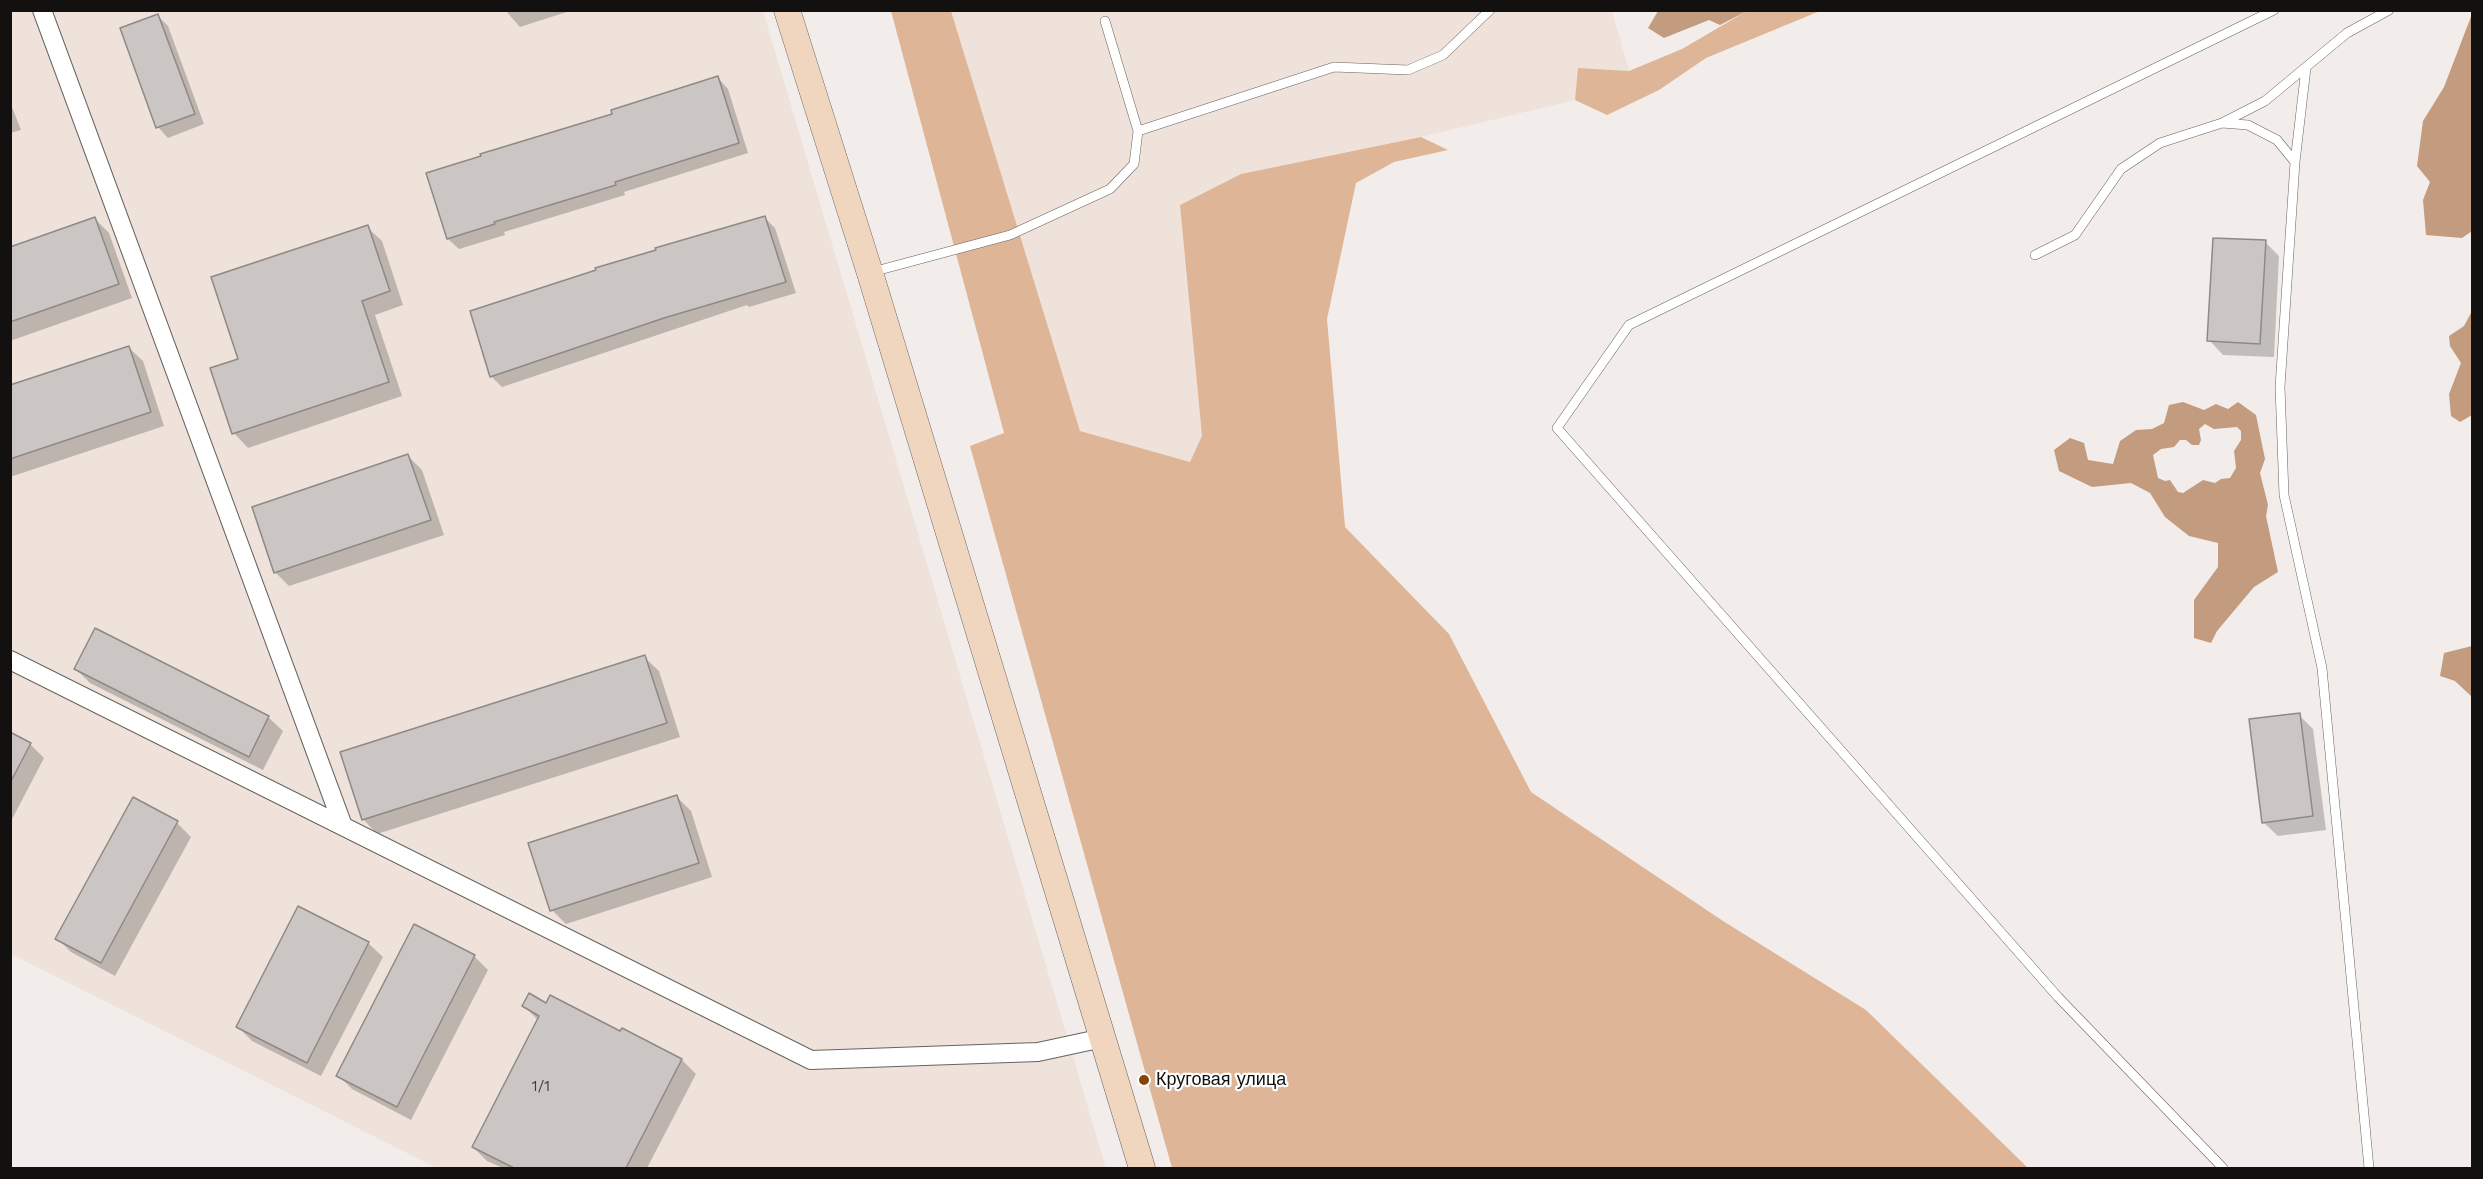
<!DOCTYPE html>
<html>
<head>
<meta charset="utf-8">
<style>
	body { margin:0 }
	#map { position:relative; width:2483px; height:1179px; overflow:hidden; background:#f2edea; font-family:"Work Sans",sans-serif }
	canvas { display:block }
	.frame { position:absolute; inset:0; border:12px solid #121110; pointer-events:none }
</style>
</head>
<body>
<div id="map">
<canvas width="2483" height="1179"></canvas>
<div class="frame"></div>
</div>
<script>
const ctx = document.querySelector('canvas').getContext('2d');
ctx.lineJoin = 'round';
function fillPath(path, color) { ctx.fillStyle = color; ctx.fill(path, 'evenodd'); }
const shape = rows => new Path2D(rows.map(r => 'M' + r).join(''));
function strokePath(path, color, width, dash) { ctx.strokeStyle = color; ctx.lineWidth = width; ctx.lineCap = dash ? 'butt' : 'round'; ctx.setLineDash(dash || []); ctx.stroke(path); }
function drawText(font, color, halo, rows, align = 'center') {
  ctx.font = font + ' "Work Sans",sans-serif'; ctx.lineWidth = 4.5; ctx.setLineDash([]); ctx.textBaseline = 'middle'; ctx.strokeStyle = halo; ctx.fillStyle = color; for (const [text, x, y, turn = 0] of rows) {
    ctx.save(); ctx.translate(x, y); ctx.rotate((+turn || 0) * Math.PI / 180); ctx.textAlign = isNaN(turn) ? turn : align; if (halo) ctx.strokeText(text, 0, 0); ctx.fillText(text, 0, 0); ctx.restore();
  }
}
fillPath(shape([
	[10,11,763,11,1106,1168,437,1168,11,954],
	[951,11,1612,11,1629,71,1578,68,1575,100,1421,137,1241,174,1180,205,1202,437,1190,462,1080,431]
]), '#eee2da');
fillPath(shape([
	[891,11,951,11,1080,431,1190,462,1202,436,1180,205,1241,174,1421,137,1448,150,1394,162,1356,183,1327,319,1345,527,1449,634,1531,792,1723,921,1866,1010,2028,1168,1172,1168,970,446,1004,433],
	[1747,11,1820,11,1706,58,1659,90,1607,115,1575,100,1578,68,1629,71,1682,49]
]), '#deb597');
fillPath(shape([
	[1658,11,1658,10,1747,11,1720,25,1709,20,1664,38,1648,28],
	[2472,14,2472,231,2462,238,2426,235,2423,200,2430,182,2417,166,2423,121,2444,87],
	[2472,311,2472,415,2460,422,2451,416,2449,394,2461,363,2450,346,2449,336,2464,326],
	[2183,402,2204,410,2216,404,2228,409,2238,402,2256,415,2265,459,2260,473,2268,505,2266,516,2278,572,2254,587,2217,631,2211,643,2194,638,2194,600,2218,567,2218,543,2189,536,2165,517,2150,493,2131,483,2092,487,2059,471,2054,450,2070,438,2084,443,2088,460,2113,464,2120,441,2136,430,2152,429,2164,423,2169,405],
	[2205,424,2214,429,2237,427,2241,431,2241,440,2234,451,2236,468,2230,478,2221,479,2215,483,2203,480,2183,493,2178,492,2170,480,2165,481,2158,478,2153,455,2161,449,2174,447,2180,440,2186,440,2192,445,2199,445,2201,440,2199,429],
	[2472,646,2472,697,2455,681,2440,676,2444,653]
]), '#c39b7e');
fillPath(shape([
	[505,10,573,10,520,27],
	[158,16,168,26,204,124,168,138,158,127],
	[718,78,728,89,748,153,624,192,625,195,504,232,505,235,459,249,448,239],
	[10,102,21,130,10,133],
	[94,218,109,233,132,298,10,341,10,248],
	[765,218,775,228,796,293,749,307,747,305,502,387,491,376],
	[367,227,382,241,403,305,375,315,402,396,248,448,234,433,240,360],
	[2265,242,2279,256,2274,357,2223,355,2209,340],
	[128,347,143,361,164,426,10,477,10,387],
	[408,456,422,470,444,535,289,586,275,572],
	[644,657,659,671,680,737,377,834,363,819],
	[76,669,268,717,283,731,263,770,90,683],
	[2299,715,2313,729,2326,830,2278,836,2263,822],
	[10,734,30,744,44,758,10,823],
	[677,797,691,811,712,877,566,924,552,910],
	[133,799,177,823,191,837,115,976,71,952,57,938],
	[368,943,383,957,321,1076,252,1041,238,1027],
	[474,956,488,970,411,1120,352,1089,338,1075],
	[524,1006,621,1033,622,1030,682,1060,696,1074,647,1168,503,1168,487,1161,473,1147,538,1020]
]), '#0003');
const building = shape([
	[158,14,195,114,156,128,120,28,158,14],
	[718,76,739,143,615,182,616,185,494,222,495,224,447,239,426,173,481,156,480,154,612,114,611,110,718,76],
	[765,216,786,282,664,318,490,377,470,311,596,270,595,268,656,250,655,248,765,216],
	[95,217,119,284,10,322,10,247,95,217],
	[368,225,390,291,362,301,389,382,232,434,210,368,238,359,211,277,368,225],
	[2213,238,2266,240,2260,344,2207,341,2213,238],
	[129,346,151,412,10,459,10,385,129,346],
	[408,454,431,520,274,573,252,507,408,454],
	[95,628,269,716,249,757,74,669,95,628],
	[645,655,667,723,362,820,340,752,645,655],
	[2300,713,2313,816,2262,823,2249,719,2300,713],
	[10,732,31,743,10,783,10,732],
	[677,795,699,863,550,911,528,843,677,795],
	[133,797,178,821,101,963,55,939,133,797],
	[298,906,369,942,307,1063,236,1027,298,906],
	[414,924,475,955,397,1107,336,1076,414,924],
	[529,993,546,1003,550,995,620,1031,622,1028,682,1059,626,1168,514,1168,472,1147,539,1016,522,1006,529,993]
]);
fillPath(building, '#cbc6c3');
strokePath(building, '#8e8986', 1.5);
const lane = shape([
	[2306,68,2295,162,2280,387,2284,495,2322,668,2369,1168],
	[2222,123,2248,125,2277,140,2295,162],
	[1138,131,1334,67,1408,70,1443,55,1490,10],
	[2035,255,2075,235,2121,169,2160,143,2222,123,2265,101,2347,33,2389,10],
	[872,272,1010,235,1110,189,1134,164,1138,131,1105,21],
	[2223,1168,2058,997,1557,428,1629,325,2274,10]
]);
const street = shape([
	[42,10,343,826],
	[10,660,811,1060,1038,1052,1103,1038]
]);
const secondary = shape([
	[787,10,870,273,1142,1168]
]);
strokePath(lane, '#676360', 10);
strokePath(street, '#676360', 20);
strokePath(secondary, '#676360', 27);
strokePath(lane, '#fff', 9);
strokePath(street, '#fff', 18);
strokePath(secondary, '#f0d6be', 26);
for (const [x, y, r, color] of [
	[1144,1080,6,"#844607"]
]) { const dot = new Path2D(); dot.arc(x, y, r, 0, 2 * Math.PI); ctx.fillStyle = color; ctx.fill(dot); strokePath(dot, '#fff', 2); }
drawText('15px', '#403e3d', null, [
	["1/1",541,1087]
]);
drawText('18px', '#121110', '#fff', [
	["Круговая улица",1156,1080]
], 'left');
</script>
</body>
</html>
